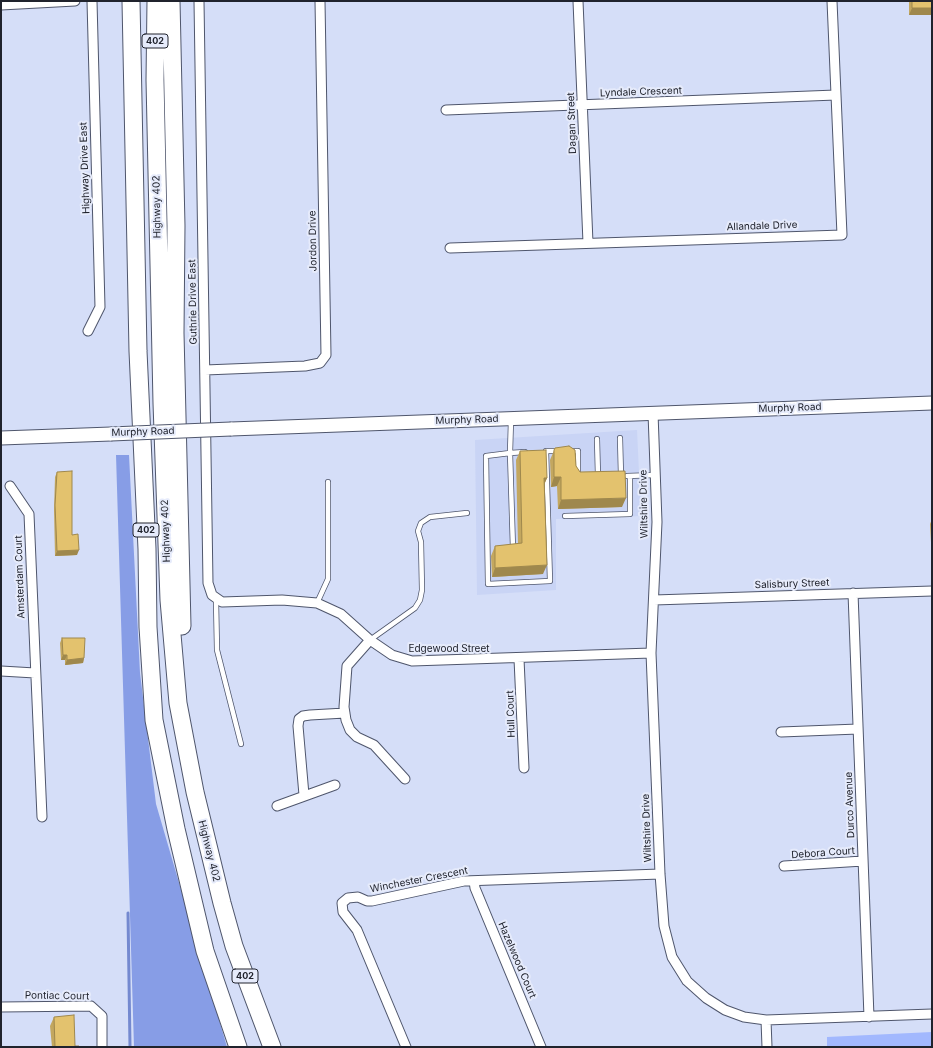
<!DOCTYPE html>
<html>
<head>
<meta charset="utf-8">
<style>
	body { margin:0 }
	#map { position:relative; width:933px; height:1048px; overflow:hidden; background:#d5def8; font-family:Inter,sans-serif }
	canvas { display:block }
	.frame { position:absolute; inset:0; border:2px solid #20232d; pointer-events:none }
</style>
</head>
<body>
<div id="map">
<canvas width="933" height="1048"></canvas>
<div class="frame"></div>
</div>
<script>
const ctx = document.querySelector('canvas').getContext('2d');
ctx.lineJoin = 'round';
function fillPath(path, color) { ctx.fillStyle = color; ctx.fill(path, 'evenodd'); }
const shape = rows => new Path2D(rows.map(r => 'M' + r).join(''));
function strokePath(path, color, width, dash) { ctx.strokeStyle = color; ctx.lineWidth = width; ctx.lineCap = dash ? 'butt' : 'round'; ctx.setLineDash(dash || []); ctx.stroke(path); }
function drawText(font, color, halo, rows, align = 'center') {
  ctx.font = font + ' Inter,sans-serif'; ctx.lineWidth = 4; ctx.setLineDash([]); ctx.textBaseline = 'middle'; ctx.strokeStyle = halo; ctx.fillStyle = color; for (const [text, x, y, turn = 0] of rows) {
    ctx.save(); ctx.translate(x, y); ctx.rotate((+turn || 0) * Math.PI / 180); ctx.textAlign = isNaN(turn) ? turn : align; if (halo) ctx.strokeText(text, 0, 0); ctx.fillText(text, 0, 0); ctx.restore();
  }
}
fillPath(shape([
	[637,430,641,516,556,519,556,590,477,595,475,440]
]), '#c9d4f5');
fillPath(shape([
	[932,1032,932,1047,827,1047,827,1037]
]), '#a2b8fe');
fillPath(shape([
	[116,455,129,455,140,673,156,804,227,1047,134,1047]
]), '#879de6');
strokePath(shape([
	[128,913,130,1047]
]), '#7489d0', 3);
const lane = shape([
	[511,420,510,453,486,456,488,584,550,581,546,451,559,451],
	[620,438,621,476],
	[597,439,598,476],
	[570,451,578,451,578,474],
	[627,476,655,475],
	[565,516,630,514,630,476],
	[513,549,510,453,525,452],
	[216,600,217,650,241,744],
	[317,603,328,579,328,482],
	[370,640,415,608,420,600,422,590,421,542,418,531,421,523,430,517,467,513]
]);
const street = shape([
	[199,1,208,583,212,595,222,602,282,600,317,603,341,614,370,640,392,655,412,661,651,653],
	[578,1,588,243],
	[1,5,75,1],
	[446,110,836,95],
	[450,248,842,235,832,1],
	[88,331,100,307,92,1],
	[205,370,305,366,320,363,326,355,320,1],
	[653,413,657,522,651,653,660,874,664,926,672,957,687,981,706,998,725,1010,744,1017,766,1020,932,1014],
	[10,486,29,514,42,817],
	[853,593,869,1017],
	[654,600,932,591],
	[370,640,347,666,344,707,346,720,350,730,357,737,374,745,405,779],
	[519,659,524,768],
	[1,671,35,673],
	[781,732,858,729],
	[304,795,298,726,299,719,303,716,310,715,345,713],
	[277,806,335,785],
	[784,866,863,861],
	[474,881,475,888,541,1047],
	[1,1007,91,1006,102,1016,102,1047],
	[766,1020,767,1047],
	[406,1047,357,930,343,912,342,903,348,898,358,897,367,901,372,901,464,881,660,874]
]);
const secondary = shape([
	[231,429,932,403],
	[1,438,111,434]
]);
const highway = shape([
	[131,1,138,351,147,549,148,627,154,720,176,829,205,951,238,1047],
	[156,1,155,80,162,403,169,600,178,703,195,792,222,903,234,946,272,1047],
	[171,1,176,226,175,333,182,626]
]);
strokePath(lane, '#4f566c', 6);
strokePath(street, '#4f566c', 11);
strokePath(secondary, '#4f566c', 15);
strokePath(highway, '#4f566c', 19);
strokePath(lane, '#fff', 4.5);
strokePath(street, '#fff', 9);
strokePath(secondary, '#fff', 13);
strokePath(highway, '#fff', 17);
const secondaryBridge = shape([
	[111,434,231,429]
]);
strokePath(secondaryBridge, '#4f566c', 15, []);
strokePath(secondaryBridge, '#fff', 13);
fillPath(shape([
	[909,1,932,1,909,15],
	[555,448,576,466,580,472,622,507,558,509,557,486,551,487,550,460],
	[520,451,547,478,544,485,543,574,492,577,491,556,495,546,518,544,516,460],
	[57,472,72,535,77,555,55,556,54,510,55,477],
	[932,519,932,561,930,524],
	[62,638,84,658,83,663,65,665,65,660,61,660,60,643],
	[54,1017,75,1046,79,1047,52,1047,50,1026]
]), '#c3a75f');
fillPath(shape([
	[912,8,932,8,932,15,909,15],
	[554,477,561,477,557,486,551,487],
	[544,478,547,478,543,487],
	[626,498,622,507,558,509,561,500],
	[79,550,77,555,55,556,57,551],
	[547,565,543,574,492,577,495,568],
	[63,655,67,655,65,660,61,660],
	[84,658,83,663,65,665,67,660]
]), '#9f884d');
const building = shape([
	[912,1,932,1,932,8,912,8,912,1],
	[569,446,575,450,576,466,580,472,625,471,626,498,561,500,561,477,554,477,554,450,555,448,569,446],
	[546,450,547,478,544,478,547,565,495,568,495,546,522,543,520,451,546,450],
	[72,471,72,535,78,534,79,550,57,551,55,505,57,472,72,471],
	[62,638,85,638,84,658,67,660,67,655,63,655,62,638],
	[74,1015,75,1046,79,1046,79,1047,55,1047,54,1017,74,1015]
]);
fillPath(building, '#e3c26e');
strokePath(building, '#9f884d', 1);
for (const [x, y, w] of [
	[155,41,26],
	[146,530,26],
	[245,976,26]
]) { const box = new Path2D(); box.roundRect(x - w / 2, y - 7, w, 14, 3); ctx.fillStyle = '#e6ebfb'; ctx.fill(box); strokePath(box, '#20232d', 1); }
drawText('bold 9px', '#20232d', null, [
	["402",155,41],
	["402",146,530],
	["402",245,976]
]);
drawText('10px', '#20232d', '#e6ebfb', [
	["Lyndale Crescent",641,92,-2],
	["Dagan Street",572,123,-92],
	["Highway Drive East",85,168,-92],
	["Highway 402",157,207,-91],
	["Allandale Drive",762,226,-2],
	["Jordon Drive",313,241,-91],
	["Guthrie Drive East",193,302,-91],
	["Murphy Road",790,408,-2],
	["Murphy Road",467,420,-2],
	["Murphy Road",143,432,-2],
	["Wiltshire Drive",644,504,-91],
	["Highway 402",166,531,-92],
	["Amsterdam Court",20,577,-92],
	["Salisbury Street",792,584,-2],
	["Edgewood Street",449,649],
	["Hull Court",511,714,-92],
	["Durco Avenue",850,805,-92],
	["Wiltshire Drive",647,828,-92],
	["Highway 402",209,851,76],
	["Debora Court",823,853,-4],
	["Winchester Crescent",419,880,-11],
	["Hazelwood Court",517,960,67],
	["Pontiac Court",57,996,1]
]);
</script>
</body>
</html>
